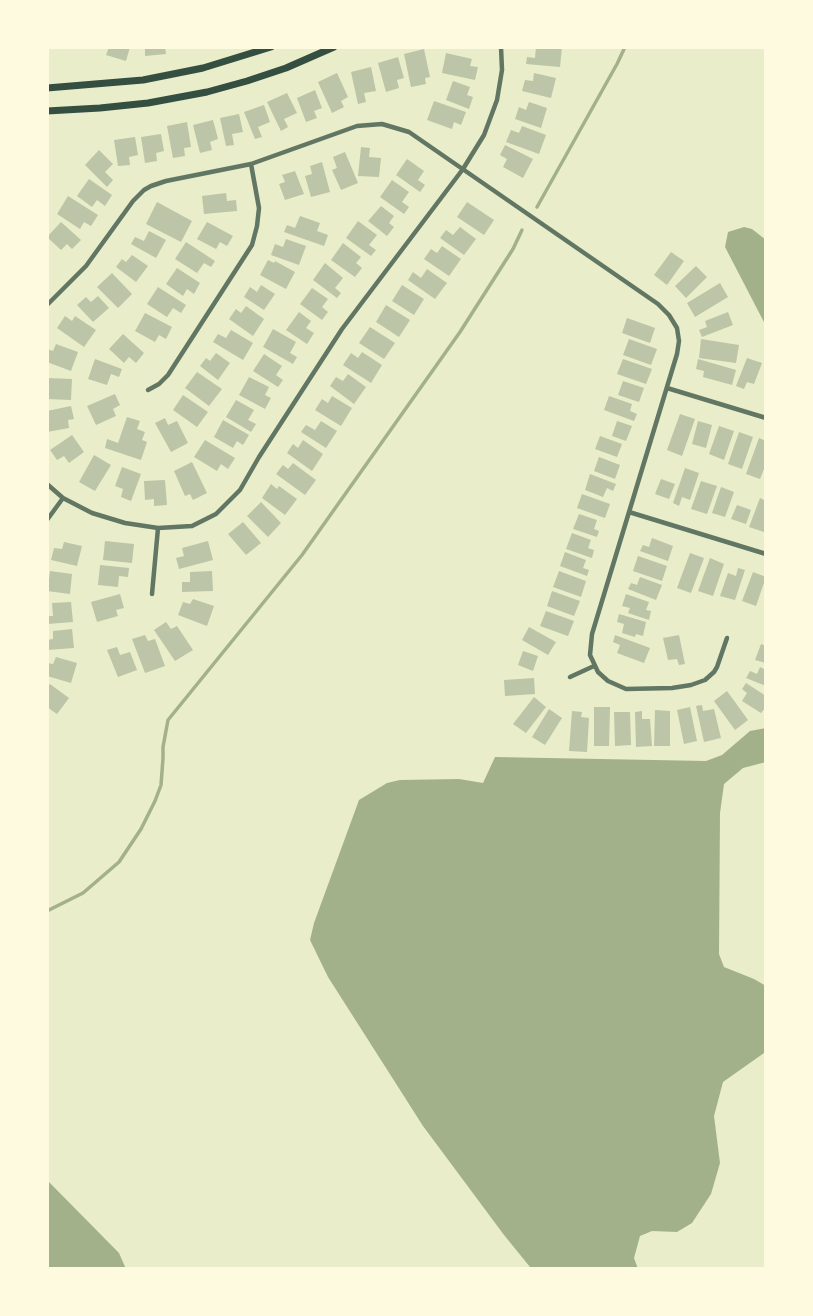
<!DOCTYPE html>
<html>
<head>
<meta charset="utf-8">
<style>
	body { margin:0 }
	#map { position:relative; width:813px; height:1316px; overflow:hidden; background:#e9edc9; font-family:"Times New Roman",serif }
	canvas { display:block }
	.frame { position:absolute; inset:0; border:49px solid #fefae0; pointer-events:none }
</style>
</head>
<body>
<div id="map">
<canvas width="813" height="1316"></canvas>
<div class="frame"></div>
</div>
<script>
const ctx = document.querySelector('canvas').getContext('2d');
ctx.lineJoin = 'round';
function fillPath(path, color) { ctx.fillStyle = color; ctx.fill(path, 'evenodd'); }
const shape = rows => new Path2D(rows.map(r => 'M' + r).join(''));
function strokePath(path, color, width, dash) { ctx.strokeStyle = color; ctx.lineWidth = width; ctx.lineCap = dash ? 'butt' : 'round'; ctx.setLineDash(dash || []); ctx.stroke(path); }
fillPath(shape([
	[744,227,752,229,766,240,766,326,725,247,728,232],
	[766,728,766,762,743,768,724,784,720,813,719,954,724,967,754,979,766,986,766,1049,764,1053,723,1082,714,1116,720,1163,711,1194,692,1223,677,1232,652,1231,640,1236,634,1258,638,1269,535,1269,530,1267,504,1235,423,1126,328,977,310,940,314,923,359,800,387,783,400,780,459,779,483,783,495,757,706,761,722,755,750,731],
	[47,1180,119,1253,126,1269,47,1269]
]), '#a3b18a');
strokePath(shape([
	[537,207,617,64,625,47],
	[47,911,83,893,119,862,141,829,155,801,161,785,163,758,163,747,168,720,302,555,460,332,513,249,522,230]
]), '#a3b18a', 3.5);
fillPath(shape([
	[109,47,130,47,126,61,106,55],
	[145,47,165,47,166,54,145,56],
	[536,47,562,47,560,67,526,64,527,57,535,58],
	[424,49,430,77,425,78,426,84,411,87,404,54],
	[446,53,472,59,470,66,478,67,475,80,442,73],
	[398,57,404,78,397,80,399,88,386,92,378,63],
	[371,67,376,91,364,93,366,102,358,104,351,72],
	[337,73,348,97,341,101,344,107,332,113,318,82],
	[534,73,556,78,551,98,522,91,525,80,533,81],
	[453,81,470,87,467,95,473,97,469,109,446,100],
	[315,90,322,108,314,111,317,118,306,122,297,98],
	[287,93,297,113,284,119,288,127,281,131,267,102],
	[434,101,466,112,461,125,454,122,452,129,427,120],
	[529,102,547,108,541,128,515,119,519,107,526,110],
	[264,105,270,122,258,127,262,137,255,139,244,112],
	[239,114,243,132,232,134,234,145,226,146,220,118],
	[213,120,218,139,210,142,212,150,200,153,193,125],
	[187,122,191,147,184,148,185,156,173,158,167,126],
	[522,126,546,135,539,154,506,142,511,130,519,133],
	[161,134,164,151,156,153,157,161,145,163,141,137],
	[135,137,138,155,129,157,130,165,118,166,114,140],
	[505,145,533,159,523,178,503,167,507,159,500,155],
	[361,147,370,148,369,157,381,158,379,177,358,176],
	[99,150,113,164,105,172,113,180,107,187,85,165],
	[345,152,358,183,341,190,332,170,337,168,333,157],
	[407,159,424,171,418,180,425,185,420,192,396,175],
	[322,162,330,192,311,197,305,176,312,174,310,166],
	[295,171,304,194,285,200,279,184,285,182,282,175],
	[89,179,112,195,105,206,97,200,92,207,77,196],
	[392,180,409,192,402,202,409,207,404,214,380,197],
	[226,193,227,201,236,200,237,211,204,214,202,196],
	[68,196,98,215,91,226,84,222,80,229,57,214],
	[157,202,192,221,181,242,146,224],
	[467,202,494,220,484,235,457,217],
	[381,206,394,216,389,223,394,227,387,236,368,221],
	[300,216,320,223,317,231,328,235,324,246,284,232,287,225,295,228],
	[358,221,377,235,369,245,376,250,371,256,346,238],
	[61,222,81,240,72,249,67,244,61,250,47,237],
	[207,222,233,236,227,246,220,242,216,249,197,239],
	[460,227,476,239,464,255,440,238,446,230,453,235],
	[149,231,166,240,156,258,131,244,135,237,144,241],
	[286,239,306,246,299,265,271,255,275,244,283,247],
	[186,242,215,261,211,267,204,263,197,273,175,259],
	[343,243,361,257,356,263,362,268,355,277,331,260],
	[442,246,461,259,449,276,424,259,431,249,437,253],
	[671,252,684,261,667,285,654,275],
	[132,255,148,266,136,282,116,267,122,259,126,262],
	[268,260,274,263,275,261,295,272,286,289,260,275],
	[325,263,343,278,335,288,341,293,337,298,313,280],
	[696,266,707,277,686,298,675,286],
	[177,268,200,283,194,294,187,289,183,296,166,284],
	[427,269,447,283,435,299,408,280,413,272,421,278],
	[112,273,132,294,118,308,97,287],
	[720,283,728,297,695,317,687,303],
	[261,285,275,294,264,310,244,297,250,287,257,292],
	[402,285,424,299,414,315,392,301],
	[158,287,186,305,181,313,173,308,167,317,147,304],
	[312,288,328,299,322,307,328,312,322,320,300,304],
	[98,296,109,308,93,322,77,305,86,297,91,302],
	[386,305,410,320,399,337,376,322],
	[246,306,264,319,253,336,229,319,236,309,241,313],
	[299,312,311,321,306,328,314,333,307,344,286,330],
	[728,312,733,325,702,337,699,330,707,327,705,321],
	[145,313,172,327,166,339,159,335,155,342,135,331],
	[65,316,72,321,75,316,96,330,84,347,57,328],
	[627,318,655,328,650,343,622,333],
	[370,327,395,343,384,359,359,343],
	[273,329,296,342,290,353,297,357,293,364,263,347],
	[231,330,253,343,243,360,213,342,218,334,226,338],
	[123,334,144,353,136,363,129,357,124,363,109,349],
	[629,339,657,349,651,365,623,355],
	[701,339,739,345,736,363,699,358],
	[56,344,78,352,71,371,47,362,47,349,53,351],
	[362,352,382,365,371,383,343,365,351,353,358,358],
	[216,353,230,363,218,380,200,366,206,358,210,361],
	[264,354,282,366,276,375,283,380,278,387,253,371],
	[747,358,762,363,754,384,747,382,744,389,736,386],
	[95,359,122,369,119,377,111,374,107,385,88,379],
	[623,359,652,369,646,384,617,374],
	[698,359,736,370,732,385,703,377,704,371,696,369],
	[197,372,222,389,209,406,185,388],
	[348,374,366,387,354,404,330,386,336,377,343,381],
	[249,377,269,387,265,395,271,398,265,409,239,395],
	[47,378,72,379,71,400,47,399],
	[623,381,644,388,639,402,618,395],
	[115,394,120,405,113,409,116,416,96,425,87,406],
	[183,395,208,412,197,427,173,410],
	[332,396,352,408,341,426,315,410,322,399,328,403],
	[609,396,632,404,630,411,637,414,634,421,604,410],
	[236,400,254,410,248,420,256,424,251,432,226,417],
	[71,406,74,419,68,420,69,428,47,432,47,419,49,419,47,411],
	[680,414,695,419,682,456,667,450],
	[127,417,140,421,137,429,145,432,142,440,147,442,141,460,105,448,107,439,118,443],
	[165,418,168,425,177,421,188,443,171,452,155,423],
	[223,420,249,435,243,445,237,441,233,448,214,437],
	[321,421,337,431,326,448,301,432,306,425,315,430],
	[617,421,632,426,626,441,612,436],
	[698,421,712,425,706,448,692,444],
	[719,426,734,431,724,460,709,454],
	[739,432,753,437,742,469,728,464],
	[72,435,84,452,69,463,64,456,57,460,50,450],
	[600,436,622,444,617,457,595,449],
	[759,438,766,441,766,464,760,479,746,474],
	[205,440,235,458,228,469,221,464,217,471,194,457],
	[303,440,323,454,312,471,287,453,293,444,298,448],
	[94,455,111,465,95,491,79,482],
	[599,457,620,465,615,479,594,471],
	[192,462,207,493,193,500,190,494,185,496,174,471],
	[293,463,316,480,305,495,276,474,283,465,288,469],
	[122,467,141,474,131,501,121,497,123,489,115,486],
	[685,468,699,473,690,500,682,497,679,506,673,503],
	[590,474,616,484,613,491,607,488,603,497,585,490],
	[661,479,675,484,669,499,655,494],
	[165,480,167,505,154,506,154,499,145,500,144,481],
	[701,481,717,486,707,514,691,509],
	[271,484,277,489,279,486,297,499,285,515,262,498],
	[721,487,734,492,725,517,712,513],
	[582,494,610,504,605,518,577,508],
	[760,498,766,501,766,526,764,532,749,527],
	[261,502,281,523,268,537,247,516],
	[737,505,751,510,746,524,731,519],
	[579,514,597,520,594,529,599,531,597,537,573,529],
	[243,522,261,543,246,555,228,534],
	[572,533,591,540,588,548,594,550,592,558,566,549],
	[652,538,673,546,668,561,640,551,643,545,649,547],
	[105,541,134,544,132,563,103,560],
	[208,541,213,560,179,569,176,558,184,556,182,548],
	[64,542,82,546,77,566,51,560,54,548,62,549],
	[565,552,586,560,583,568,589,570,587,576,560,566],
	[690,553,704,558,691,593,677,588],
	[638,556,667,566,662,581,633,571],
	[710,558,724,564,713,596,698,591],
	[100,565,129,568,128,577,119,576,118,587,98,585],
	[738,568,745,570,735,600,720,596,728,573,736,576],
	[50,571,72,574,70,594,47,591,47,579,49,579],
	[212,571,213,591,182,592,182,582,190,582,190,572],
	[559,571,586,581,581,597,553,587],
	[753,572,766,577,756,606,742,601],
	[640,577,662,585,656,600,628,589,631,583,637,585],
	[552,591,580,601,574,616,547,606],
	[120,594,124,608,116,610,118,616,97,622,91,602],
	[626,594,649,602,646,610,651,611,649,620,628,613,630,608,622,606],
	[193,599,214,606,207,626,178,615,183,602,190,604],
	[71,602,73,622,47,624,47,616,53,616,52,603],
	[546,611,574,621,568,636,540,626],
	[619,614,646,622,643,636,636,634,635,637,622,633,624,624,617,622],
	[166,622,171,629,177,626,193,650,175,661,154,630],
	[529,627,556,642,548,655,522,640],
	[72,629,74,648,47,650,47,640,53,639,53,631],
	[145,635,148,641,155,639,165,666,145,673,132,639],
	[615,635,650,648,644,663,617,653,620,645,613,642],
	[679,635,685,664,679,665,677,659,668,660,663,638],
	[761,644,766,646,766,663,755,660],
	[117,647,120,655,130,652,137,670,118,677,107,650],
	[523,651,538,656,533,671,518,665],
	[56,657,77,663,71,683,47,676,47,663,53,664],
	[760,667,766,670,766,686,746,678,750,671,757,674],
	[534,678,535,694,505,696,504,680],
	[746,683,766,696,766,707,761,713,742,701,747,693,742,689],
	[50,684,69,698,57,714,47,707,47,687],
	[727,691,748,720,735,730,714,701],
	[534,697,546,707,526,733,513,724],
	[702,705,703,711,714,709,721,738,704,742,696,706],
	[594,707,610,707,609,746,594,746],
	[690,707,697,741,684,744,677,710],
	[549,709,562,718,545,745,532,737],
	[655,710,670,711,670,746,654,746],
	[572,711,582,712,581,717,589,718,587,752,569,751],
	[642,711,642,719,650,719,652,746,636,747,635,712],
	[614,712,630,712,631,745,615,746]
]), '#bcc5a7');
strokePath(shape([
	[47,305,86,266,133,201,144,190,151,186,166,181,251,164,357,126,382,124,409,132,658,304,669,315,677,328,679,341,677,354,592,634,590,655,598,672,608,681,626,689,672,688,691,685,705,680,714,672,717,667,727,638],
	[667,388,766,418],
	[148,390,159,384,168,375,252,245,257,226,259,208,251,164],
	[47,484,63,498,92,513,125,523,158,528,192,526,216,514,240,490,259,457,342,329,463,169,484,135,497,100,502,70,501,47],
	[629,512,766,554],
	[47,520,63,498],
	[152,594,158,528],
	[570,677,594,666]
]), '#617663', 4.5);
strokePath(shape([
	[47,88,143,80,203,68,271,47],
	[47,111,100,108,148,103,207,92,247,81,286,68,334,47]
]), '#344e41', 7);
</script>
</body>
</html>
